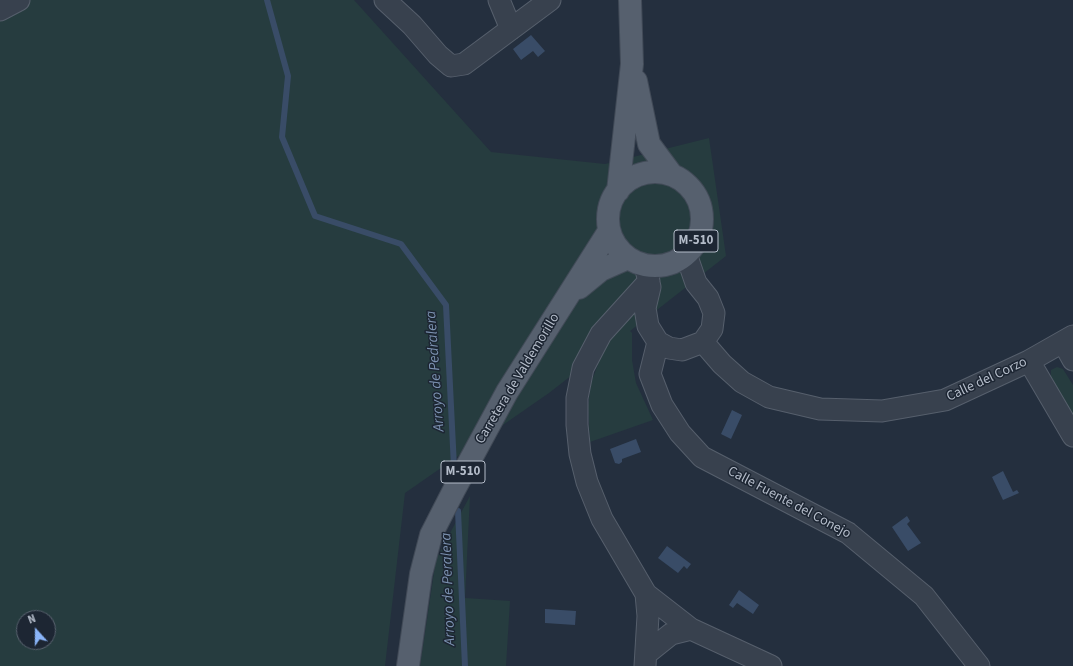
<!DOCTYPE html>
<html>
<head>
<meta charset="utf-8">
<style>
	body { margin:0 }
	#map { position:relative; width:1073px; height:666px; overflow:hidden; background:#242f3e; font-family:"Source Sans 3",sans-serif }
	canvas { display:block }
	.north { position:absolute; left:16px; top:610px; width:40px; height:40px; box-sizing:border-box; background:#1d2633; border:1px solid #59626f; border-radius:50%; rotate:339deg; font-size:11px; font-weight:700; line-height:16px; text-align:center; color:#b4bcc9 }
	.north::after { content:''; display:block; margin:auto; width:14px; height:18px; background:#8ab4f8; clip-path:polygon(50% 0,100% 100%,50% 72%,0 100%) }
</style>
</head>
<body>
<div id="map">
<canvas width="1073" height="666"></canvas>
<div class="north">N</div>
</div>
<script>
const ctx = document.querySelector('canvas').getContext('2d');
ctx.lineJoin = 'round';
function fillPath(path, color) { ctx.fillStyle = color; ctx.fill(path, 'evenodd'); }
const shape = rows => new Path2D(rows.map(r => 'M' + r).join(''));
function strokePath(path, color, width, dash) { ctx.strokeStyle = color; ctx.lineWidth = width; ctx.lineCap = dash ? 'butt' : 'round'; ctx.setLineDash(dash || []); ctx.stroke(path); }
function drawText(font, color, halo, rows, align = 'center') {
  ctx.font = font + ' "Source Sans 3",sans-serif'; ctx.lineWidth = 3; ctx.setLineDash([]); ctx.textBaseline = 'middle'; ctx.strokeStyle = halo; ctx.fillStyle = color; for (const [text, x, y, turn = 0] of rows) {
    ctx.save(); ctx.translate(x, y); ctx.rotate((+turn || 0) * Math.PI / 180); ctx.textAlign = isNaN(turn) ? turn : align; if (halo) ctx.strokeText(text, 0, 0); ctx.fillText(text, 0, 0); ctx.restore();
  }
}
fillPath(shape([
	[0,0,354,0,491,152,605,164,709,138,726,256,630,331,632,333,632,360,636,383,653,420,590,442,588,406,591,383,603,351,549,393,405,493,385,666,0,666],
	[24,618,48,618,48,642,24,642],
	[1057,367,1063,369,1073,385,1073,416,1051,377,1051,370],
	[470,496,465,598,510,601,506,666,420,666,436,559]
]), '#263c3f');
fillPath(shape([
	[531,35,545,51,538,57,533,51,521,60,513,49],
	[732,410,742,415,731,439,721,434],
	[636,439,641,452,622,459,622,462,619,464,615,463,610,449],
	[1003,471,1013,492,1017,490,1019,493,1003,500,992,477],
	[907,516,910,521,907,524,921,543,908,551,892,527],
	[667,546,691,564,687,569,684,566,678,573,658,558],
	[739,590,759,605,753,614,737,603,733,608,729,605],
	[545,609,576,611,575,625,545,623]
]), '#394c67');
strokePath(shape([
	[267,0,288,76,282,137,315,216,401,244,446,305,454,467],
	[458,511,465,666]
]), '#394c67', 6);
const street = shape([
	[385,0,412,25,438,55,451,66,464,64,550,0],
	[499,0,511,29],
	[0,10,19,0],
	[645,265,650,287,645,308,648,326,658,342,669,348,682,350,703,342,712,329,714,313,708,298,696,283,686,254],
	[649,281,601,334,583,368,577,398,577,425,580,454,587,482,602,519,646,594,691,629,771,666],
	[658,342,650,374,662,405,680,433,702,457,848,533,924,596,979,666],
	[703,342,722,364,742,382,769,397,820,409,882,411,945,400,1029,361,1073,336],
	[1063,342,1073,360],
	[1029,361,1073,436],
	[646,654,671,634,691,629],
	[645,666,648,616,646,594]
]);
const primary = shape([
	[636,81,649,144,672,175],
	'608 219a47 47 0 1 1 94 0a47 47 0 1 1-94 0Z',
	[618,191,632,64,630,0],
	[579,288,601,270,628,258],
	[408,666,421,574,431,535,454,490,507,392,609,231]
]);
strokePath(street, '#565f6c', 23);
strokePath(primary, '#414a57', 24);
strokePath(street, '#38414e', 21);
strokePath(primary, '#56606e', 22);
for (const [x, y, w] of [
	[696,241,44],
	[463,472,44]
]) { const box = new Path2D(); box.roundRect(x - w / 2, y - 11, w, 22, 3); ctx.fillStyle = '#1d2633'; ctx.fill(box); strokePath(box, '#b4bcc9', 1); }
drawText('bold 13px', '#b4bcc9', null, [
	["M-510",696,241],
	["M-510",463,472]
]);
drawText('14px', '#b4bcc9', '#1d2633', [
	["Carretera de Valdemorillo",518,379,-59],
	["Calle del Corzo",987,380,-25],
	["Calle Fuente del Conejo",789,503,28]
]);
drawText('italic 15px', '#7c92b1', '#1d2633', [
	["Arroyo de Pedralera",436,371,-94],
	["Arroyo de Peralera",449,589,-92]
]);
</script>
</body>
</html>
